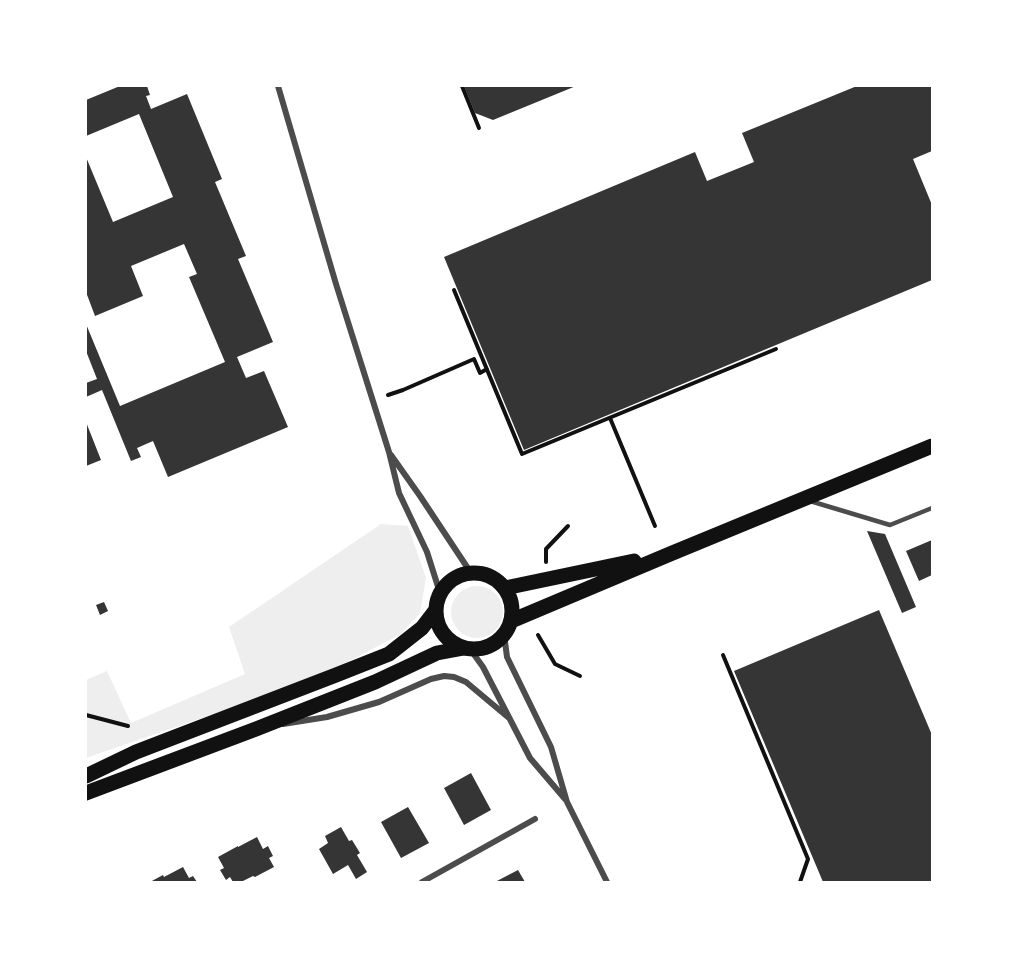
<!DOCTYPE html>
<html>
<head>
<meta charset="utf-8">
<style>
	body { margin:0 }
	#map { position:relative; width:1018px; height:968px; overflow:hidden; background:#fff; font-family:"Source Serif 4",serif }
	canvas { display:block }
	.frame { position:absolute; inset:0; border:87px solid #fff; pointer-events:none }
</style>
</head>
<body>
<div id="map">
<canvas width="1018" height="968"></canvas>
<div class="frame"></div>
</div>
<script>
const ctx = document.querySelector('canvas').getContext('2d');
ctx.lineJoin = 'round';
function fillPath(path, color) { ctx.fillStyle = color; ctx.fill(path, 'evenodd'); }
const shape = rows => new Path2D(rows.map(r => 'M' + r).join(''));
function strokePath(path, color, width, dash) { ctx.strokeStyle = color; ctx.lineWidth = width; ctx.lineCap = dash ? 'butt' : 'round'; ctx.setLineDash(dash || []); ctx.stroke(path); }
fillPath(shape([
	[381,524,408,526,426,578,420,613,401,634,338,667,228,709,86,758,86,680,107,671,131,723,245,674,229,627],
	'451 612a26 26 0 1 1 52 0a26 26 0 1 1-52 0Z'
]), '#eee');
fillPath(shape([
	[120,86,147,86,150,95,146,96,151,109,187,94,222,179,215,182,246,256,238,259,273,342,237,357,246,378,264,371,288,427,168,477,153,441,137,448,141,457,131,461,102,390,86,397,86,383,97,379,86,351,86,324,120,406,225,362,189,277,197,274,184,244,131,266,143,296,95,316,86,292,86,157,113,222,173,197,139,114,86,136,86,100],
	[464,86,576,86,493,120,475,113],
	[857,86,932,86,932,151,913,159,932,205,932,280,524,450,444,257,695,152,707,181,754,162,742,133],
	[86,422,101,460,86,466],
	[867,531,885,534,916,607,902,613],
	[932,540,932,575,919,581,906,551],
	[104,602,108,611,100,615,96,605],
	[879,610,932,735,932,882,823,882,734,671],
	[471,773,491,810,464,825,444,788],
	[408,807,429,843,401,858,381,822],
	[341,827,349,841,352,840,360,853,357,855,367,872,356,879,348,865,333,874,319,849,328,843,325,836],
	[257,837,263,849,268,846,273,856,269,858,274,867,255,877,253,876,241,882,233,882,230,877,226,880,220,870,224,868,218,857,238,846,238,847],
	[183,867,189,878,193,876,197,882,150,882,163,875,164,877],
	[518,870,525,882,495,882]
]), '#353535');
strokePath(shape([
	[462,86,479,128],
	[454,290,522,454,776,349],
	[388,395,403,390,474,359,480,373,487,369],
	[610,418,655,526],
	[546,562,546,549,568,526],
	[538,635,555,664,580,676],
	[723,655,808,859,800,882],
	[86,715,128,726]
]), '#111', 4);
strokePath(shape([
	[810,501,890,525,932,508]
]), '#4c4c4c', 4.5);
strokePath(shape([
	[278,86,336,284,389,452,399,493,427,552,440,593],
	[391,455,420,496,471,573],
	[504,634,507,657,551,747,567,802,607,882],
	[470,649,483,667,530,758,565,799],
	[283,724,327,717,379,702,431,679,444,676,454,677,466,682,509,718],
	[422,882,535,819]
]), '#4c4c4c', 6);
strokePath(shape([
	'436 611a38 38 0 1 1 76 0a38 38 0 1 1-76 0Z',
	[505,588,634,561],
	[511,621,670,554,932,446],
	[86,776,136,752,336,675,389,654,422,628,435,611],
	[86,793,256,729,375,682,437,653,464,648]
]), '#111', 15);
</script>
</body>
</html>
